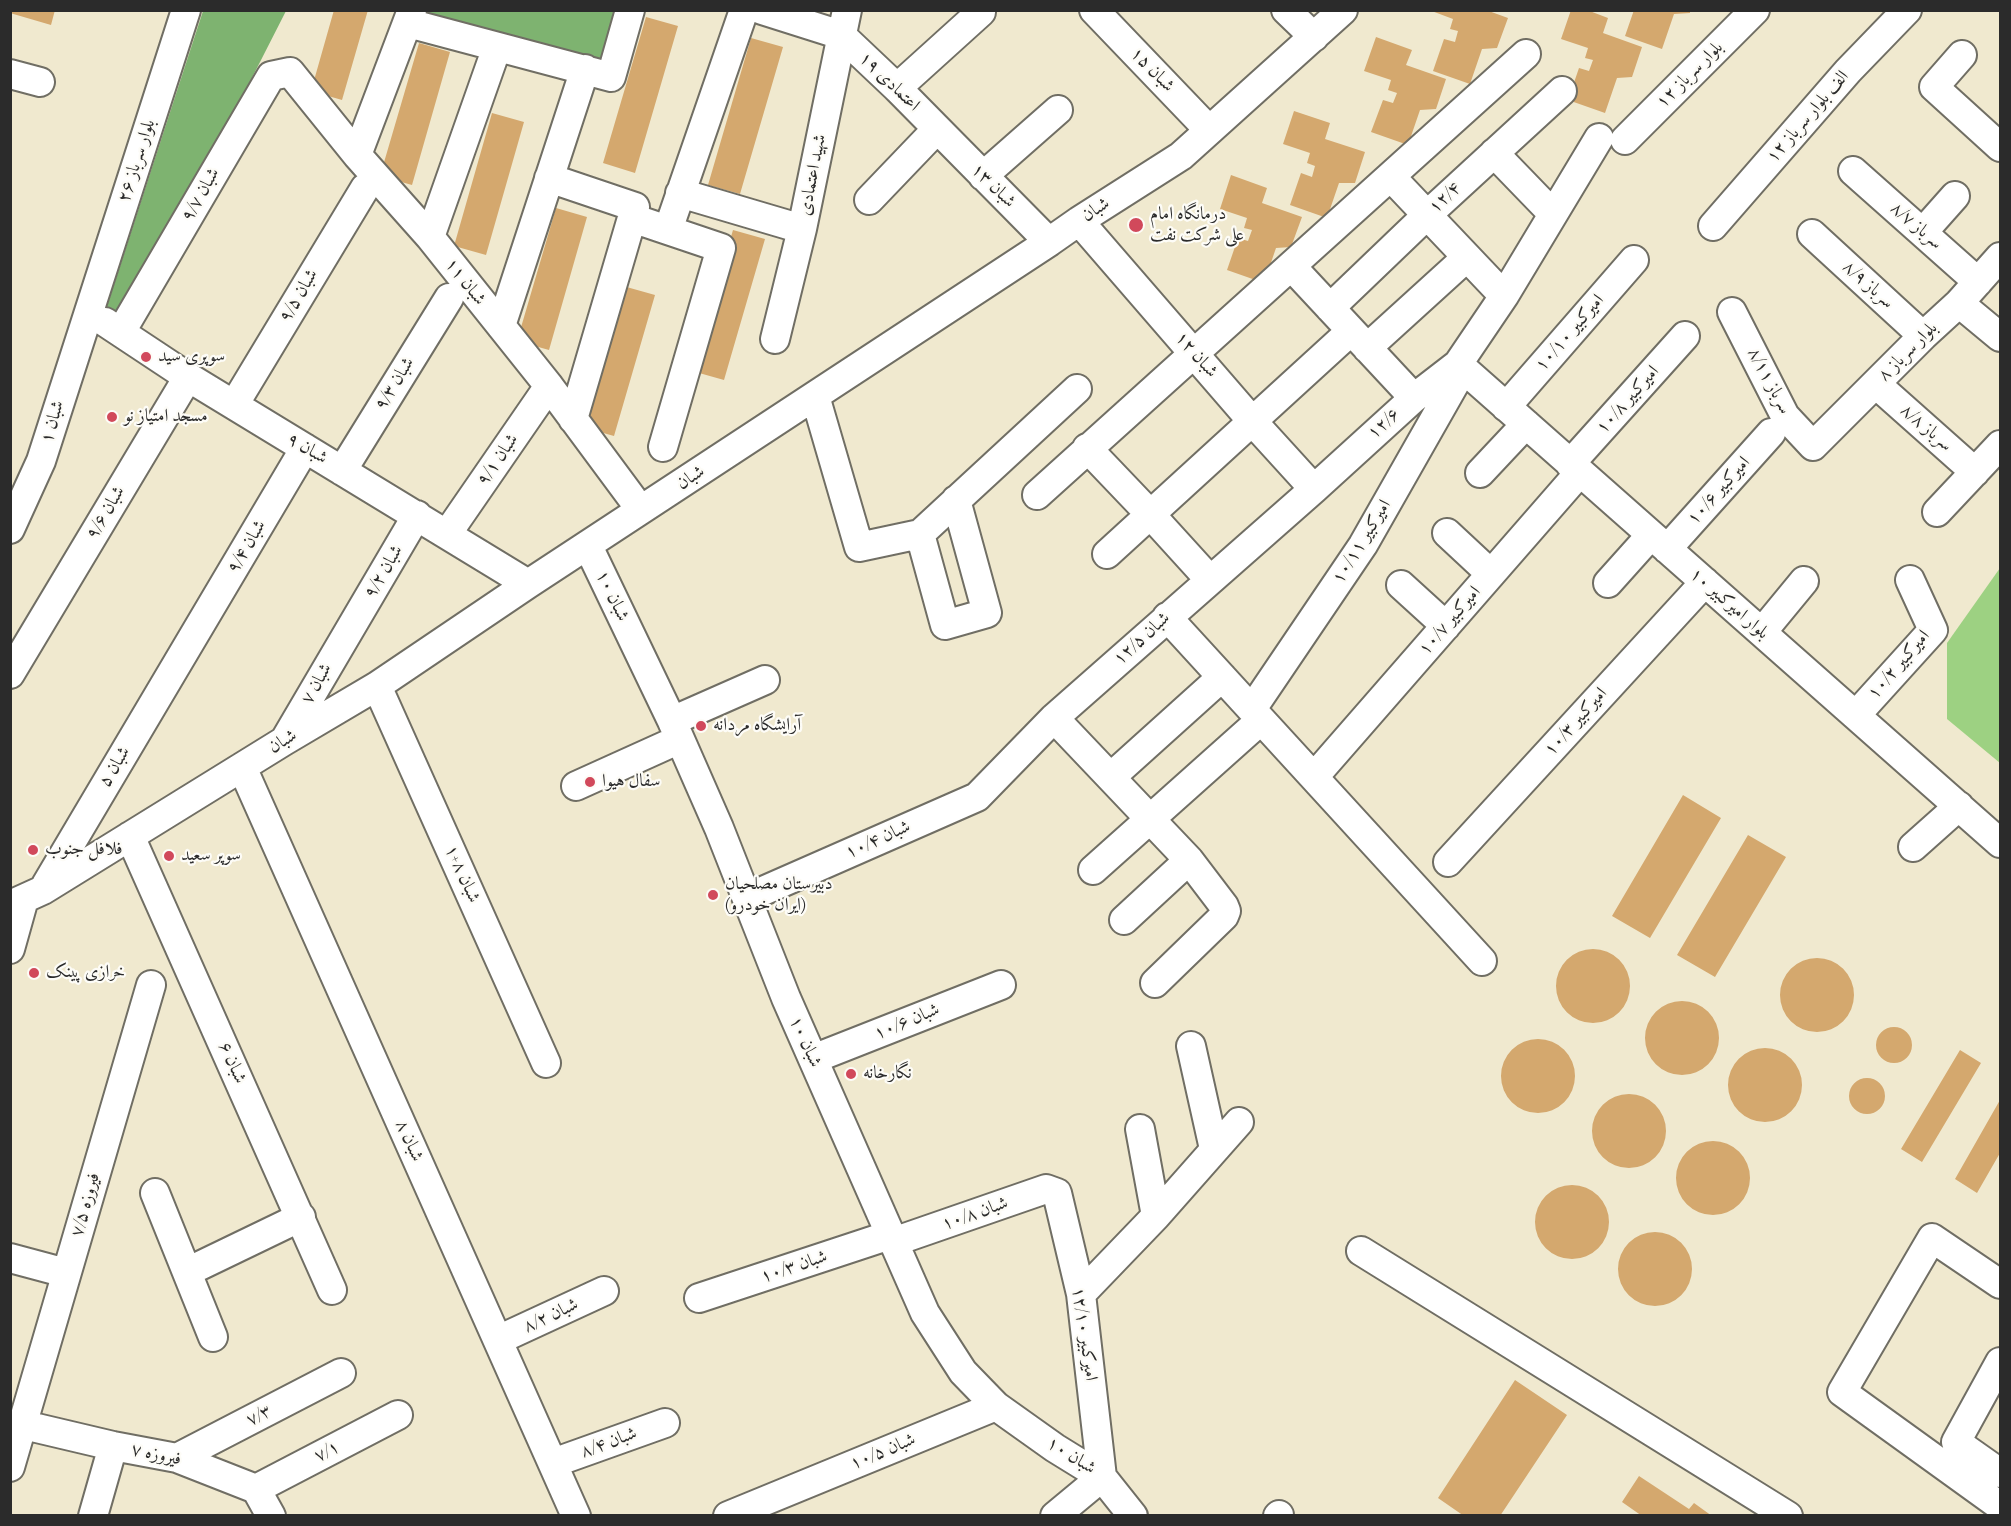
<!DOCTYPE html>
<html>
<head>
<meta charset="utf-8">
<style>
	body { margin:0 }
	#map { position:relative; width:2011px; height:1526px; overflow:hidden; background:#f0e9cf; font-family:"IM FELL French Canon",serif }
	canvas { display:block }
	.frame { position:absolute; inset:0; border:12px solid #2b2b2b; pointer-events:none }
</style>
</head>
<body>
<div id="map">
<canvas width="2011" height="1526"></canvas>
<div class="frame"></div>
</div>
<script>
const ctx = document.querySelector('canvas').getContext('2d');
ctx.lineJoin = 'round';
function fillPath(path, color) { ctx.fillStyle = color; ctx.fill(path, 'evenodd'); }
const shape = rows => new Path2D(rows.map(r => 'M' + r).join(''));
function strokePath(path, color, width, dash) { ctx.strokeStyle = color; ctx.lineWidth = width; ctx.lineCap = dash ? 'butt' : 'round'; ctx.setLineDash(dash || []); ctx.stroke(path); }
function drawText(font, color, halo, rows, align = 'center') {
  ctx.font = font + ' "IM FELL French Canon",Amiri,serif'; ctx.lineWidth = 4.5; ctx.setLineDash([]); ctx.textBaseline = 'middle'; ctx.strokeStyle = halo; ctx.fillStyle = color; for (const [text, x, y, turn = 0] of rows) {
    ctx.save(); ctx.translate(x, y); ctx.rotate((+turn || 0) * Math.PI / 180); ctx.textAlign = isNaN(turn) ? turn : align; if (halo) ctx.strokeText(text, 0, 0); ctx.fillText(text, 0, 0); ctx.restore();
  }
}
fillPath(shape([
	[2000,568,2000,763,1947,719,1947,643]
]), '#9dd182');
fillPath(shape([
	[418,10,620,11,604,70,416,20],
	[203,11,286,11,207,166,116,315,106,309]
]), '#7eb370');
fillPath(shape([
	[10,10,55,10,51,25,10,13],
	[334,10,368,10,342,100,311,91],
	[1429,10,1486,10,1508,18,1497,48,1482,49,1470,84,1433,71,1444,39,1455,42,1458,31,1450,29,1453,19],
	[1571,10,1587,10,1608,18,1603,33,1642,47,1632,77,1617,78,1605,113,1568,100,1579,68,1589,71,1593,60,1585,58,1588,48,1561,39],
	[1634,10,1690,10,1690,13,1674,14,1662,49,1625,36],
	[646,17,678,26,635,173,603,163],
	[1376,37,1412,50,1406,65,1446,79,1436,109,1420,110,1408,145,1371,132,1383,100,1393,103,1397,93,1388,90,1391,80,1364,71],
	[751,38,783,47,740,194,708,185],
	[419,43,450,52,412,185,380,176],
	[1294,111,1330,123,1325,139,1365,152,1355,183,1339,183,1327,218,1290,205,1301,173,1312,177,1315,166,1307,163,1310,153,1283,144],
	[492,113,524,122,486,255,454,246],
	[1231,175,1267,188,1262,203,1302,217,1291,247,1276,248,1264,283,1227,270,1238,238,1248,241,1252,230,1244,228,1247,218,1220,209],
	[556,208,587,217,549,350,517,341],
	[733,230,765,239,724,380,692,371],
	[623,286,655,295,614,436,582,427],
	[1683,795,1721,818,1650,938,1612,916],
	[1748,835,1786,857,1715,977,1677,955],
	'1556 986a37 37 0 1 1 74 0a37 37 0 1 1-74 0Z',
	'1780 995a37 37 0 1 1 74 0a37 37 0 1 1-74 0Z',
	'1645 1038a37 37 0 1 1 74 0a37 37 0 1 1-74 0Z',
	'1876 1045a18 18 0 1 1 36 0a18 18 0 1 1-36 0Z',
	'1501 1076a37 37 0 1 1 74 0a37 37 0 1 1-74 0Z',
	'1728 1085a37 37 0 1 1 74 0a37 37 0 1 1-74 0Z',
	[1960,1050,1981,1063,1922,1162,1901,1149],
	'1849 1096a18 18 0 1 1 36 0a18 18 0 1 1-36 0Z',
	'1592 1131a37 37 0 1 1 74 0a37 37 0 1 1-74 0Z',
	[2000,1100,2000,1153,1977,1193,1955,1179],
	'1676 1178a37 37 0 1 1 74 0a37 37 0 1 1-74 0Z',
	'1535 1222a37 37 0 1 1 74 0a37 37 0 1 1-74 0Z',
	'1618 1269a37 37 0 1 1 74 0a37 37 0 1 1-74 0Z',
	[1515,1380,1567,1415,1500,1516,1464,1516,1438,1498],
	[1639,1476,1689,1509,1694,1503,1712,1516,1642,1516,1622,1502]
]), '#d4a86e');
const minor = shape([
	[762,10,841,35,897,88,1049,242],
	[1094,10,1209,130],
	[1286,10,1314,37],
	[408,23,611,77,630,10],
	[1962,55,1934,87,2000,147],
	[10,74,40,82],
	[897,88,981,12],
	[1625,140,1755,10],
	[1494,153,1553,214],
	[357,155,412,10],
	[1853,171,1978,282],
	[983,176,1058,110],
	[1391,177,1504,296],
	[549,178,635,207,632,218],
	[680,193,802,229],
	[869,200,937,129],
	[1079,221,1253,422,1314,489],
	[1713,226,1848,71,1907,10],
	[668,230,744,10],
	[1923,232,1955,196],
	[1812,234,1923,336],
	[430,237,497,47],
	[1291,266,1414,398],
	[1959,303,2000,337],
	[1330,308,1427,215,1562,91],
	[1732,312,1785,416,1813,446,1923,336,1959,303,2000,257],
	[105,322,188,377,528,584],
	[501,326,585,69],
	[121,332,271,76,290,72,357,155,430,237,549,386,632,498],
	[775,339,802,229,847,10],
	[1367,348,1466,258],
	[1458,364,2000,843],
	[1876,384,1975,472],
	[815,396,859,547,920,534,1077,389],
	[234,405,365,188],
	[1506,407,1634,260],
	[573,419,632,218,721,248,663,447],
	[1087,448,1150,514,1210,580],
	[1570,464,1685,336],
	[342,471,449,298],
	[1480,473,1526,424],
	[1037,495,1526,54],
	[1937,512,2000,445],
	[10,529,41,461,186,10],
	[1447,533,1491,574],
	[447,534,549,386],
	[920,534,945,625,987,613,956,500],
	[588,546,672,721,719,828,786,998,925,1313,963,1372,996,1406,1055,1448,1102,1477,1133,1516],
	[1667,549,1771,433],
	[1107,554,1351,331],
	[1608,583,1651,535],
	[1401,585,1446,626],
	[1167,617,1482,961],
	[1762,632,1804,581],
	[10,674,188,377],
	[377,686,546,1063],
	[1252,709,1363,545,1463,369],
	[1856,715,1933,630,1910,580],
	[1054,718,1189,860,1224,906,1226,911,1224,916,1155,983],
	[672,721,765,680],
	[286,738,417,515],
	[242,767,576,1516],
	[1320,770,1580,472],
	[1111,777,1222,677],
	[576,786,680,739],
	[130,836,332,1290],
	[1913,847,1959,806],
	[1448,862,1705,582],
	[1093,870,1261,720],
	[46,885,305,448],
	[747,898,977,797,1054,718,1314,489,1414,398,1458,364,1504,296,1599,138],
	[10,905,43,890,284,741,377,686,528,584,1049,242,1079,221,1181,156,1343,10],
	[1124,920,1189,860],
	[10,949,24,899],
	[1191,1046,1214,1149],
	[813,1059,1001,985],
	[1140,1129,1156,1216],
	[155,1193,213,1337],
	[893,1242,1046,1189,1057,1193,1081,1294,1102,1477],
	[1361,1251,1788,1516],
	[10,1258,66,1273],
	[187,1272,301,1217],
	[2000,1284,1932,1238,1842,1392,2000,1506],
	[1081,1294,1156,1216,1239,1122],
	[699,1298,890,1235],
	[498,1340,604,1291],
	[2000,1362,1956,1442,2000,1473],
	[24,1425,113,1446,177,1458,256,1489,271,1516],
	[177,1458,341,1373],
	[553,1463,665,1423],
	[10,1467,151,985],
	[256,1489,398,1415],
	[93,1516,113,1446],
	[728,1516,996,1406],
	[1055,1516,1102,1477],
	[1278,1516,1279,1515]
]);
strokePath(minor, '#706e64', 32);
strokePath(minor, '#fff', 28);
for (const [x, y, r, color] of [
	[1136,225,8,"#d1495b"],
	[146,357,6,"#d1495b"],
	[112,417,6,"#d1495b"],
	[701,726,6,"#d1495b"],
	[590,782,6,"#d1495b"],
	[33,850,6,"#d1495b"],
	[169,856,6,"#d1495b"],
	[713,895,6,"#d1495b"],
	[34,973,6,"#d1495b"],
	[851,1074,6,"#d1495b"]
]) { const dot = new Path2D(); dot.arc(x, y, r, 0, 2 * Math.PI); ctx.fillStyle = color; ctx.fill(dot); strokePath(dot, '#fdfcf7', 2); }
drawText('18px', '#2b2b2b', '#fdfcf7', [
	["۱۵ شبان",1152,70,46],
	["۱۲ بلوار سرباز",1690,75,-45],
	["۱۹ اعتمادی",889,82,44],
	["۱۲ الف بلوار سرباز",1808,117,-49],
	["۲۶ بلوار سرباز",137,161,-72],
	["شهید اعتمادی",813,175,-79],
	["۱۳ شبان",993,186,45],
	["۹/۷ شبان",201,195,-60],
	["۱۲/۴",1445,198,-43],
	["شبان",1096,210,-33],
	["۸/۷ سرباز",1916,226,41],
	["۱۱ شبان",465,282,52],
	["۸/۹ سرباز",1868,285,42],
	["۹/۵ شبان",299,296,-59],
	["۱۰/۱۰ امیرکبیر",1570,333,-49],
	["۸ بلوار سرباز",1908,352,-45],
	["۱۲ شبان",1196,355,49],
	["۸/۱۱ سرباز",1769,381,62],
	["۹/۳ شبان",395,384,-58],
	["۱۰/۸ امیرکبیر",1628,400,-48],
	["۱ شبان",53,422,-73],
	["۱۲/۶",1384,424,-42],
	["۸/۸ سرباز",1926,428,41],
	["۹ شبان",307,449,31],
	["۹/۱ شبان",498,460,-55],
	["شبان",691,478,-33],
	["۱۰/۶ امیرکبیر",1719,491,-48],
	["۹/۶ شبان",106,513,-59],
	["۱۰/۱۱ امیرکبیر",1362,542,-58],
	["۹/۴ شبان",247,547,-59],
	["۹/۲ شبان",384,572,-59],
	["۱۰ شبان",612,596,65],
	["۱۰ بلوار امیرکبیر",1729,604,41],
	["۱۰/۷ امیرکبیر",1450,621,-49],
	["۱۲/۵ شبان",1142,639,-42],
	["۱۰/۲ امیرکبیر",1899,665,-49],
	["۷ شبان",317,684,-60],
	["۱۰/۳ امیرکبیر",1576,722,-48],
	["شبان",283,742,-31],
	["۵ شبان",115,767,-59],
	["۱۰/۴ شبان",878,840,-24],
	["۱+۸ شبان",462,874,66],
	["۱۰/۶ شبان",907,1022,-22],
	["۱۰ شبان",805,1042,66],
	["۶ شبان",232,1063,66],
	["۸ شبان",409,1141,66],
	["۷/۵ فیروزه",86,1205,-74],
	["۱۰/۸ شبان",975,1214,-19],
	["۱۰/۳ شبان",794,1267,-18],
	["۸/۲ شبان",551,1316,-25],
	["۱۲/۱۰ امیرکبیر",1084,1334,82],
	["۷/۳",259,1416,-27],
	["۸/۴ شبان",609,1443,-20],
	["۷/۱",327,1452,-27],
	["۱۰/۵ شبان",883,1452,-22],
	["۷ فیروزه",156,1455,12],
	["۱۰ شبان",1071,1456,32]
]);
drawText('18px', '#2b2b2b', '#fdfcf7', [
	["درمانگاه امام",1150,215],
	["علی شرکت نفت",1150,236],
	["سوپری سید",158,357],
	["مسجد امتیاز نو",124,417],
	["آرایشگاه مردانه",713,726],
	["سفال هیوا",602,782],
	["فلافل جنوب",45,850],
	["سوپر سعید",181,856],
	["دبیرستان مصلحیان",725,885],
	["(ایران خودرو)",725,906],
	["خرازی پینک",46,973],
	["نگارخانه",863,1074]
], 'left');
</script>
</body>
</html>
